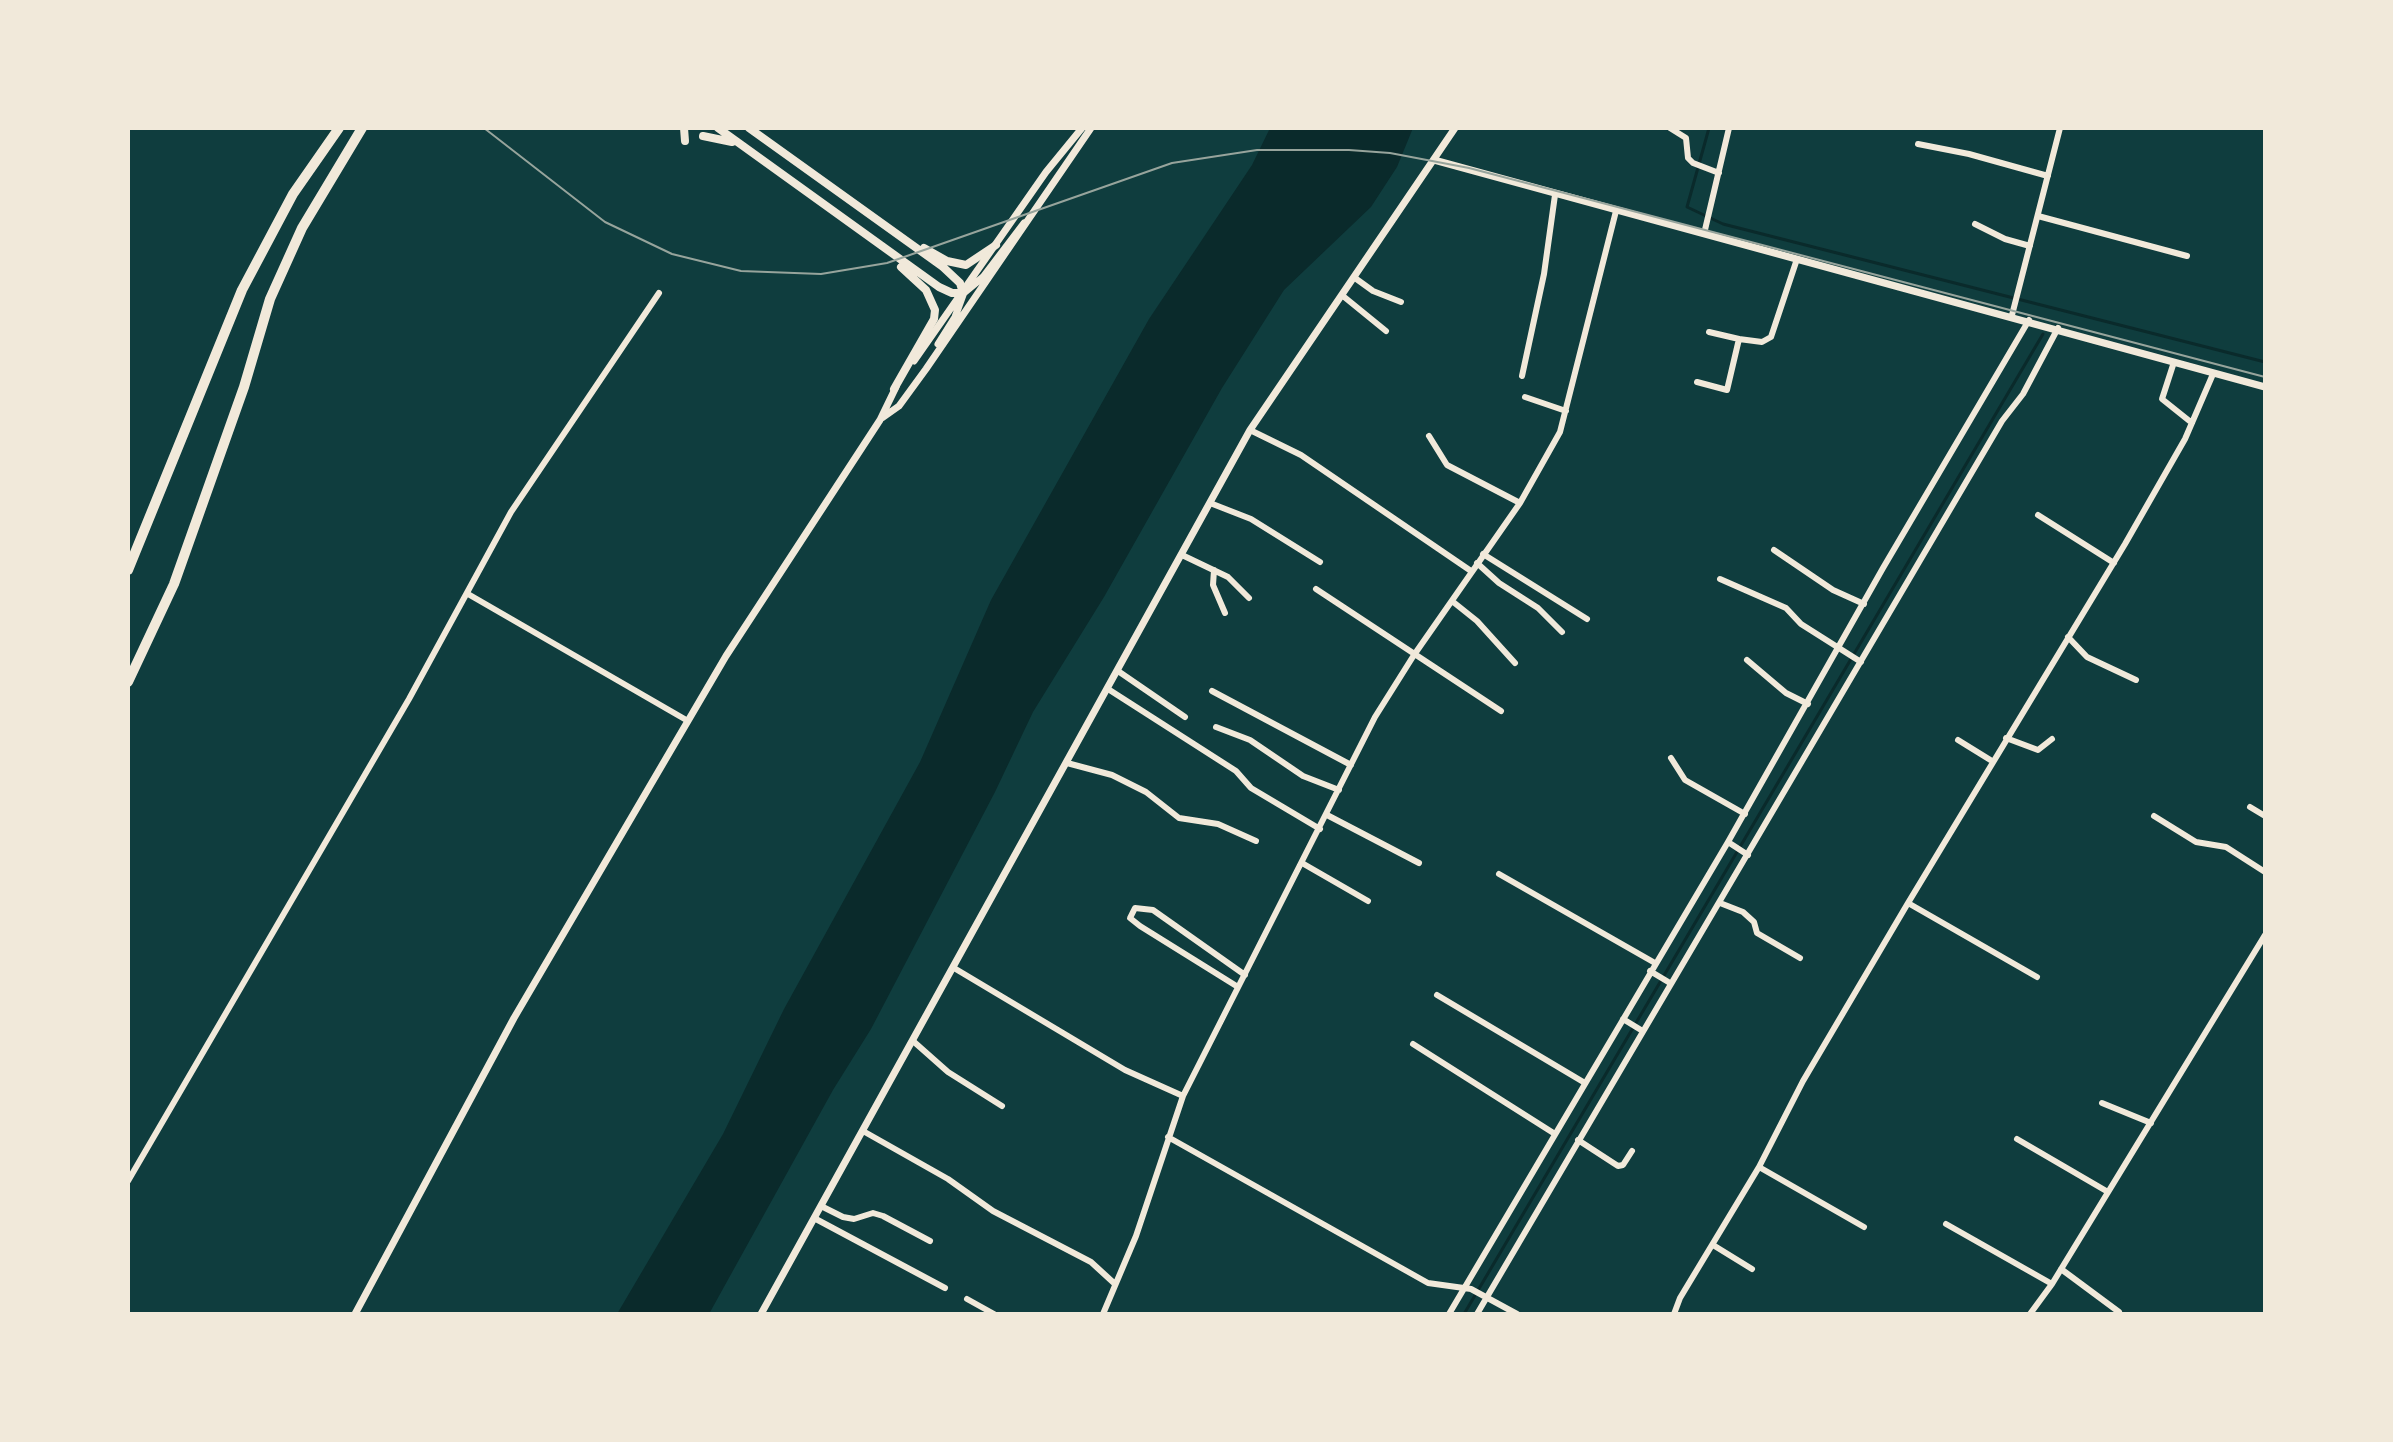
<!DOCTYPE html>
<html>
<head>
<meta charset="utf-8">
<style>
	body { margin:0 }
	#map { position:relative; width:2393px; height:1442px; overflow:hidden; background:#0f3d3e; font-family:"Noto Sans",sans-serif }
	canvas { display:block }
	.frame { position:absolute; inset:0; border:130px solid #f1e9da; pointer-events:none }
</style>
</head>
<body>
<div id="map">
<canvas width="2393" height="1442"></canvas>
<div class="frame"></div>
</div>
<script>
const ctx = document.querySelector('canvas').getContext('2d');
ctx.lineJoin = 'round';
function fillPath(path, color) { ctx.fillStyle = color; ctx.fill(path, 'evenodd'); }
const shape = rows => new Path2D(rows.map(r => 'M' + r).join(''));
function strokePath(path, color, width, dash) { ctx.strokeStyle = color; ctx.lineWidth = width; ctx.lineCap = dash ? 'butt' : 'round'; ctx.setLineDash(dash || []); ctx.stroke(path); }
fillPath(shape([
	[1270,128,1413,128,1397,167,1371,207,1284,290,1222,388,1104,597,1033,712,995,792,871,1029,833,1090,709,1314,617,1314,723,1134,784,1009,920,762,991,600,1149,319,1252,165]
]), '#0a2a2b');
strokePath(shape([
	[1709,128,1687,207,1723,224,2265,362],
	[1464,1314,2043,334]
]), '#0a2a2b', 3);
strokePath(shape([
	[1670,128,1686,138,1688,158,1693,163,1719,173],
	[1918,144,1969,154,2048,176],
	[2038,216,2187,256],
	[1975,224,2005,239,2030,246],
	[1704,234,1729,128],
	[1355,278,1373,291,1401,302],
	[1343,296,1386,331],
	[2012,315,2060,128],
	[1709,332,1739,339],
	[2174,362,2162,399,2192,423],
	[1522,376,1544,274,1555,195],
	[1697,382,1727,390,1739,339,1762,342,1771,337,1797,259],
	[1525,397,1566,411],
	[1250,430,1301,455,1471,571],
	[1429,436,1447,465,1520,503],
	[1210,503,1251,519,1320,562],
	[2038,515,2114,563],
	[1774,550,1833,590,1864,604],
	[1483,554,1587,619],
	[1182,555,1228,577,1249,598],
	[1477,563,1499,583,1538,608,1562,632],
	[1214,570,1213,585,1225,613],
	[1720,579,1786,608,1801,624,1861,662],
	[1316,589,1501,711],
	[468,594,688,721],
	[1452,601,1477,621,1515,663],
	[2068,637,2087,657,2136,680],
	[1747,660,1786,693,1808,704],
	[1118,671,1185,717],
	[1108,689,1236,771,1251,788,1320,829],
	[1212,691,1351,765],
	[1216,727,1250,740,1303,776,1339,790],
	[2006,738,2038,750,2052,739],
	[1958,740,1992,761],
	[1671,758,1685,780,1745,814],
	[1067,763,1112,775,1146,792,1179,818,1218,824,1256,841],
	[2250,807,2265,816],
	[1327,815,1419,863],
	[2154,816,2196,842,2226,847,2265,872],
	[1728,842,1748,855],
	[1302,863,1368,901],
	[1499,874,1655,963],
	[1720,903,1743,912,1754,922,1757,933,1800,958],
	[1908,903,2037,977],
	[954,968,1125,1070,1183,1096],
	[1650,971,1670,983],
	[1238,987,1140,926,1130,918,1135,908,1153,910,1245,975],
	[1437,995,1585,1083],
	[1623,1019,1641,1030],
	[913,1041,948,1072,1002,1106],
	[1413,1044,1555,1134],
	[2102,1103,2151,1123],
	[863,1131,948,1179,993,1211,1091,1262,1115,1284],
	[1168,1137,1428,1283,1471,1289,1517,1314],
	[2017,1139,2108,1192],
	[1578,1140,1618,1166,1623,1165,1632,1151],
	[1759,1167,1864,1227],
	[128,1181,409,699,511,512,659,293],
	[821,1206,843,1217,854,1219,873,1213,883,1216,930,1241],
	[814,1218,945,1288],
	[1946,1224,2052,1284],
	[1713,1245,1752,1269],
	[2061,1269,2119,1312],
	[967,1299,994,1314],
	[1103,1314,1136,1236,1183,1096,1375,717,1414,655,1520,503,1560,432,1616,211],
	[1449,1314,1728,842,1883,568,2029,320],
	[1477,1314,2002,421,2023,394,2058,328],
	[1674,1314,1680,1298,1759,1167,1803,1081,1908,903,2125,544,2185,439,2213,374],
	[2030,1314,2052,1284,2265,935]
]), '#f1e9da', 6);
strokePath(shape([
	[1434,160,2265,387],
	[965,292,983,277,1024,223],
	[938,344,955,317,963,295],
	[914,361,1046,172,1082,128],
	[882,418,899,406,926,369,1091,128],
	[355,1314,514,1018,726,656,880,420,896,387],
	[761,1314,1250,430,1455,128]
]), '#f1e9da', 7);
strokePath(shape([
	[684,128,685,141],
	[718,128,939,287,952,293,963,293,960,283,943,267,749,128],
	[703,136,732,142],
	[924,248,947,261,966,265,996,245],
	[894,389,934,319,935,310,926,290,901,267]
]), '#f1e9da', 8);
strokePath(shape([
	[128,570,242,290,293,194,339,128],
	[128,682,174,584,244,387,270,299,302,228,362,128]
]), '#f1e9da', 10);
strokePath(shape([
	[484,128,605,222,672,254,741,271,821,274,887,263,1172,163,1257,150,1349,150,1390,153,1469,168,2265,377]
]), '#97a49c', 2);
</script>
</body>
</html>
